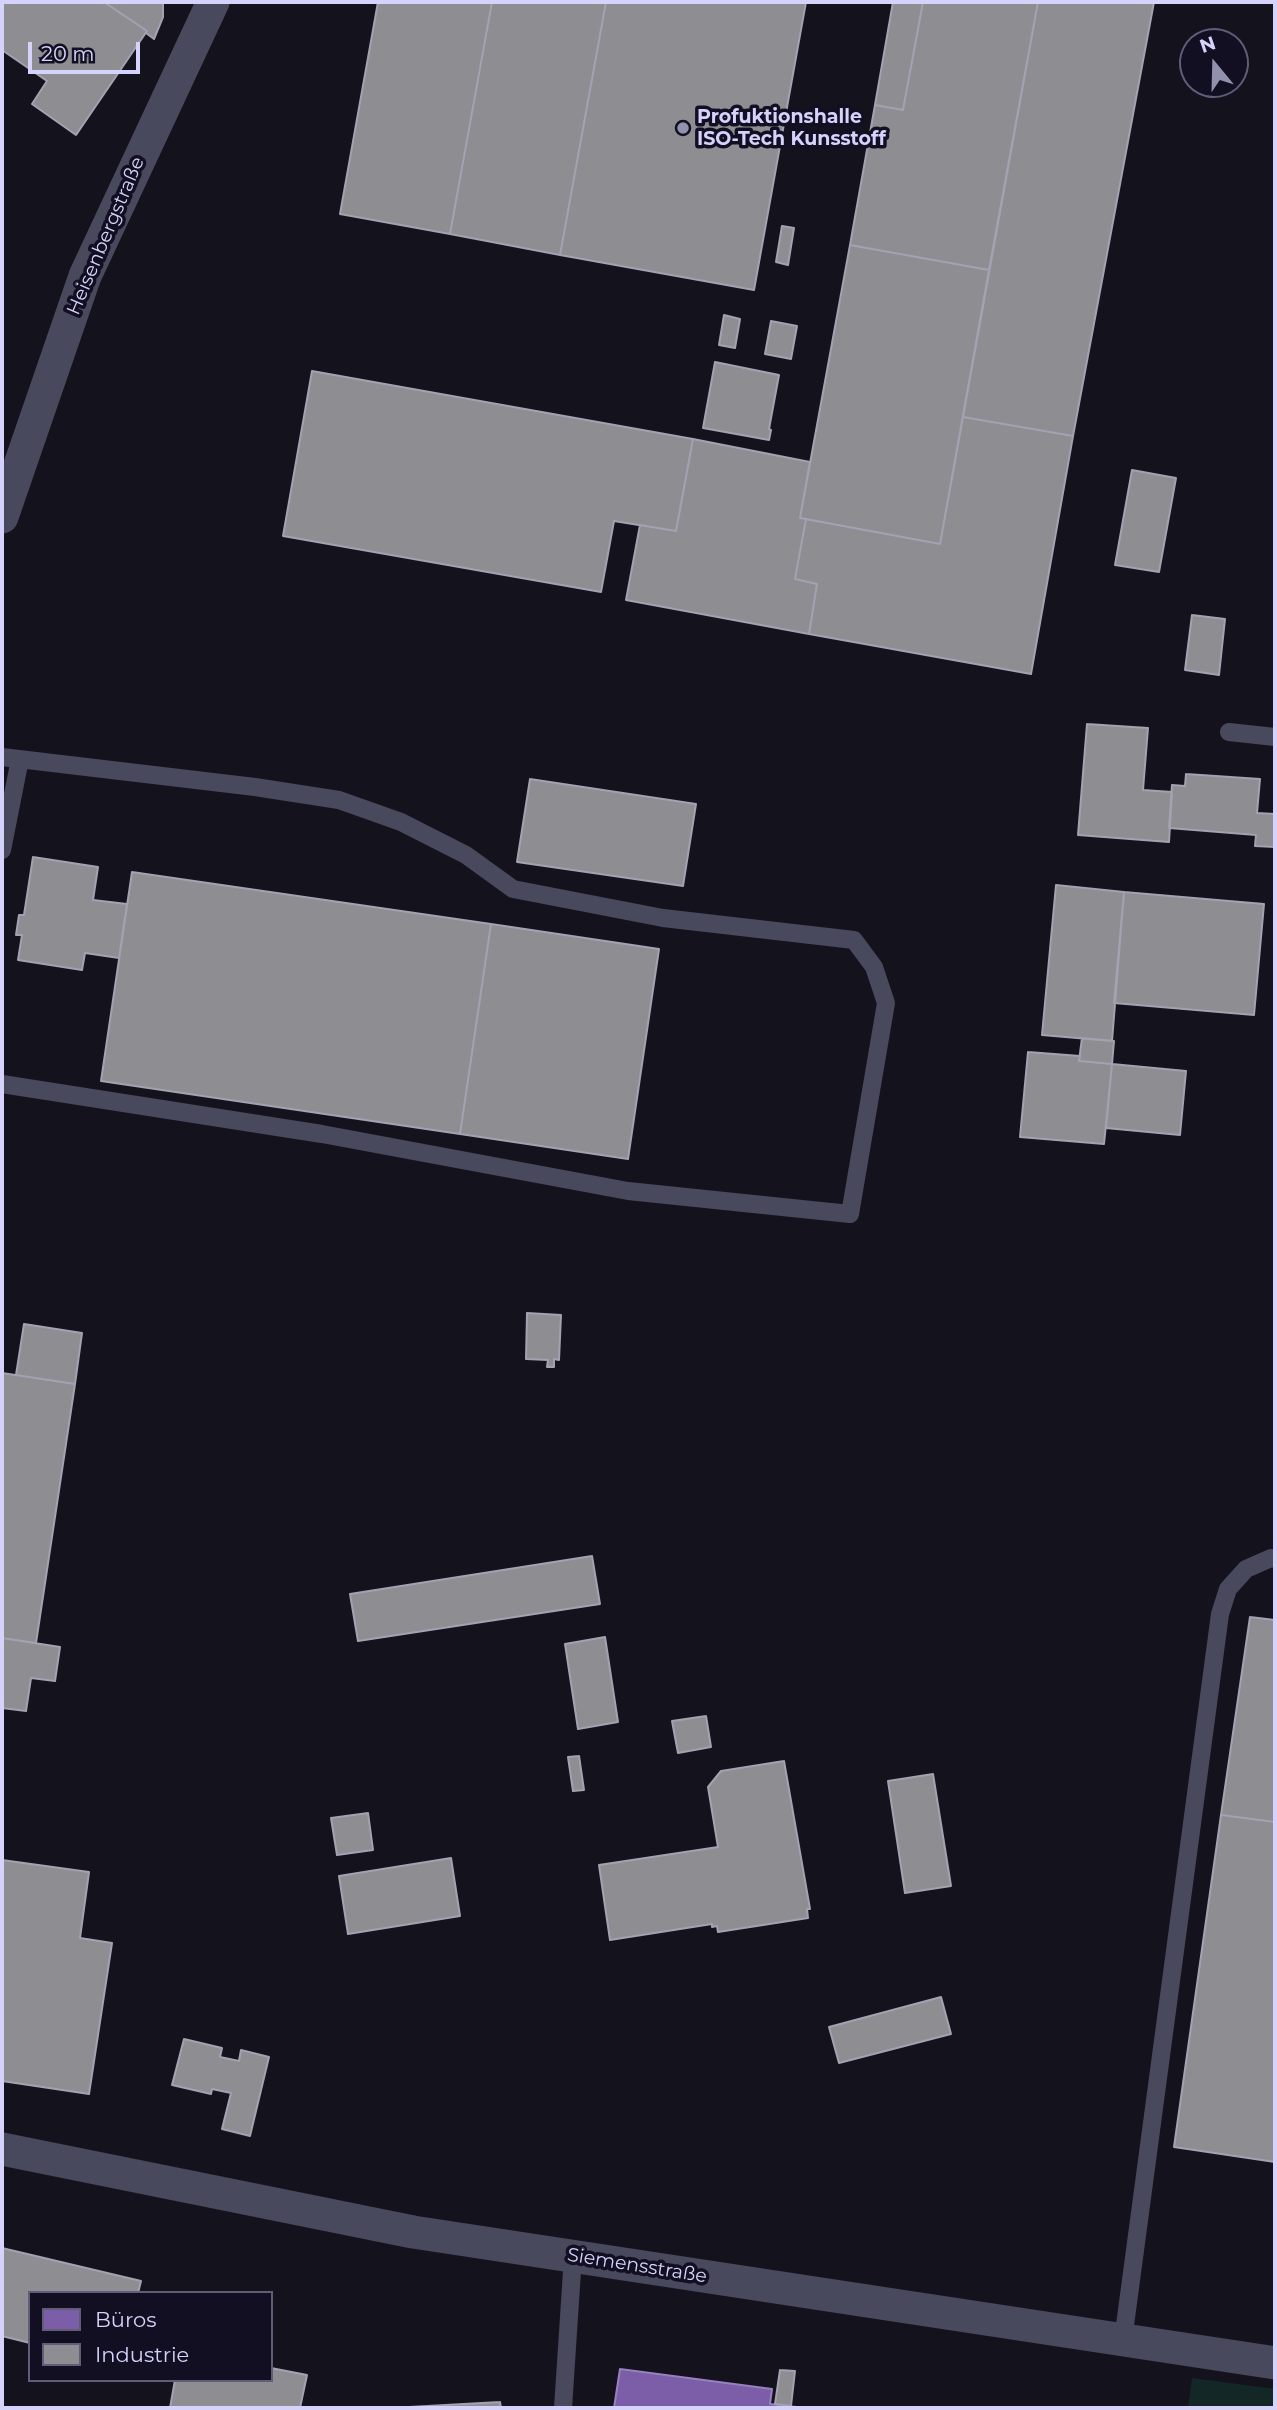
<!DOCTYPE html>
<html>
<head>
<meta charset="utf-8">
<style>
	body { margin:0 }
	#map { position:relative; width:1277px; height:2410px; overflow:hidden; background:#14131d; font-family:Montserrat,sans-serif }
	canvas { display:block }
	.frame { position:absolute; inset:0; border:4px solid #d5d3fb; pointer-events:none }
	.legend { position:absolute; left:28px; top:2291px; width:245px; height:91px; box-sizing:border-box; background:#110f21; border:2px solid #5f5d78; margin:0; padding:9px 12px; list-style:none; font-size:21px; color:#d5d3fb }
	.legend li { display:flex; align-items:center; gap:14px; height:35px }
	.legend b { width:35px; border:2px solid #5f5d78 }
	.north { position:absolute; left:1179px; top:28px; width:70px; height:70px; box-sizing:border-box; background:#110f21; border:2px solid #5f5d78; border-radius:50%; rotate:341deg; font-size:19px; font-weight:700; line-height:28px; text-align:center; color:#d5d3fb }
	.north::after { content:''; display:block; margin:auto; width:24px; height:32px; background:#9190ad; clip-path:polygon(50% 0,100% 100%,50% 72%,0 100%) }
	.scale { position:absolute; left:28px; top:42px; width:112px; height:32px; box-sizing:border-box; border:4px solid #d5d3fb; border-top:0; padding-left:9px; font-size:21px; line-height:24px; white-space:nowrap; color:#d5d3fb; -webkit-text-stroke:5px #110f21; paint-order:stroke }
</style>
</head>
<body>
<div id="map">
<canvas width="1277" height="2410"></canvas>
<div class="frame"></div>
<ul class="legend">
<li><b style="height:19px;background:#7b5ea7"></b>Büros</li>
<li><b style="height:19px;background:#8d8d92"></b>Industrie</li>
</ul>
<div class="north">N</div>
<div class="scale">20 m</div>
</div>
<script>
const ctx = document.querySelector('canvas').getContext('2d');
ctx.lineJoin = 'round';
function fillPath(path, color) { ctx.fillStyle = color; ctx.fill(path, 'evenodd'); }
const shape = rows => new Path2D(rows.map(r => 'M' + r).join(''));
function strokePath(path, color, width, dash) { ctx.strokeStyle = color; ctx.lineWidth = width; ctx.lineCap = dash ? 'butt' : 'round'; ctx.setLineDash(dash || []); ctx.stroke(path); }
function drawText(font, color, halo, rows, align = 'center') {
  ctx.font = font + ' Montserrat,sans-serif'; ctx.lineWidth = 7; ctx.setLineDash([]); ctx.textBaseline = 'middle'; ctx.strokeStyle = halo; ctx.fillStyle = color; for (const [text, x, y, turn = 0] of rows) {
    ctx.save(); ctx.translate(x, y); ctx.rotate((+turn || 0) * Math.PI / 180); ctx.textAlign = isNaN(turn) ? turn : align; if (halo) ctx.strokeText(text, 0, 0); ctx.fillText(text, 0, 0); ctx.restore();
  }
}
fillPath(shape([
	[1192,2378,1275,2389,1275,2408,1188,2408]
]), '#132727');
const offices = shape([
	[620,2369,772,2389,770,2404,796,2407,614,2408,620,2369]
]);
fillPath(offices, '#7b5ea7');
strokePath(offices, '#9681c0', 2);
const industry = shape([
	[2,2,104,2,147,31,76,135,32,104,47,81,2,50,2,2],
	[104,2,163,2,163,17,154,39,146,33,147,31,104,2],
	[378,2,492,2,450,234,340,214,378,2],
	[492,2,606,2,560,255,450,234,492,2],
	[606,2,806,2,754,290,560,255,606,2],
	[893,2,923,2,903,110,875,105,893,2],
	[923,2,1038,2,989,270,850,245,875,105,903,110,923,2],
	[1038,2,1154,2,1073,436,963,417,1038,2],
	[782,226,794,228,788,265,776,262,782,226],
	[850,245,989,270,940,544,800,518,850,245],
	[724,315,740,319,735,348,719,345,724,315],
	[771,321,797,326,791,359,765,354,771,321],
	[715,362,779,375,769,429,771,430,769,440,703,428,715,362],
	[312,371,693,439,676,531,614,521,601,592,283,536,312,371],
	[963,417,1073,436,1031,674,809,634,817,584,795,579,806,519,940,544,963,417],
	[693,439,810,462,800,518,806,519,795,579,817,584,809,634,626,600,640,525,676,531,693,439],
	[1132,470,1176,478,1159,572,1115,565,1132,470],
	[1192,615,1225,619,1219,675,1185,670,1192,615],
	[1087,724,1148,728,1143,790,1172,792,1169,842,1078,835,1087,724],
	[1186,774,1260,779,1257,813,1275,814,1275,847,1255,846,1256,835,1169,828,1172,785,1185,786,1186,774],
	[530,779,696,804,683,886,517,862,530,779],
	[33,857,98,867,93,900,127,904,119,958,85,953,82,970,18,960,22,935,16,935,19,915,24,915,33,857],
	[132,872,491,924,460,1134,101,1081,132,872],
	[1056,885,1124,892,1112,1041,1042,1035,1056,885],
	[1124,892,1264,904,1254,1015,1114,1003,1124,892],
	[491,924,659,949,628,1159,460,1134,491,924],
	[1082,1038,1114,1041,1112,1064,1079,1061,1082,1038],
	[1028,1052,1080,1056,1079,1061,1112,1064,1104,1144,1020,1137,1028,1052],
	[1112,1064,1186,1071,1180,1135,1106,1128,1112,1064],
	[527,1313,561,1315,559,1360,554,1359,554,1367,547,1367,548,1360,526,1359,527,1313],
	[24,1324,82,1333,75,1384,16,1375,24,1324],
	[2,1373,75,1384,36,1643,2,1638,2,1373],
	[592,1556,600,1604,358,1641,350,1594,592,1556],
	[1250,1617,1275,1620,1275,1822,1221,1815,1250,1617],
	[605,1637,618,1722,578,1729,565,1644,605,1637],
	[2,1638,60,1647,55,1681,31,1678,26,1711,2,1708,2,1638],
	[706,1716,711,1747,678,1753,672,1721,706,1716],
	[579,1756,584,1790,573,1791,568,1757,579,1756],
	[784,1761,810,1909,807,1909,808,1918,718,1932,717,1926,712,1927,712,1924,610,1940,599,1865,718,1847,708,1787,721,1771,784,1761],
	[933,1774,951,1886,905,1893,888,1781,933,1774],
	[368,1813,373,1850,337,1855,331,1818,368,1813],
	[1221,1815,1275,1822,1275,2162,1174,2147,1221,1815],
	[451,1858,460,1916,348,1934,339,1876,451,1858],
	[2,1860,89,1872,80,1938,112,1943,89,2094,2,2081,2,1860],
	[941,1997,951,2034,839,2063,829,2027,941,1997],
	[184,2039,222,2048,220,2057,239,2061,241,2050,269,2057,250,2136,222,2129,231,2093,212,2089,211,2094,172,2085,184,2039],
	[2,2248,141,2281,138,2293,30,2293,30,2343,2,2336,2,2248],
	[271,2368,307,2375,300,2408,170,2408,175,2380,271,2380,271,2368],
	[780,2370,795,2371,791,2406,775,2404,780,2370],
	[500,2402,501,2408,391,2408,500,2402]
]);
fillPath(industry, '#8d8d92');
strokePath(industry, '#a3a2b2', 2);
strokePath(shape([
	[1229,732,1275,737],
	[2,757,255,787,339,800,401,822,466,855,513,889,663,918,854,940,874,967,886,1003,850,1214,628,1191,322,1134,2,1084],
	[2,850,20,759],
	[1123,2340,1220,1614,1228,1589,1246,1569,1271,1558,1275,1559],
	[563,2408,573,2256]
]), '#49495d', 18);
strokePath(shape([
	[2,517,85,276,213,2],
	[2,2149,413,2232,1275,2363]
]), '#49495d', 33);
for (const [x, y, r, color] of [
	[683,128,7,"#9190ad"]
]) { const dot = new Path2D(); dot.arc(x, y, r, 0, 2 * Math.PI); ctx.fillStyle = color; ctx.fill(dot); strokePath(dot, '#110f21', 2.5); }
drawText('bold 19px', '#d5d3fb', '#110f21', [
	["Profuktionshalle",697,117],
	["ISO-Tech Kunsstoff",697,139]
], 'left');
drawText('19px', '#d5d3fb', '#110f21', [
	["Heisenbergstraße",106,236,-67],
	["Siemensstraße",637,2266,9]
]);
</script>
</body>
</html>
